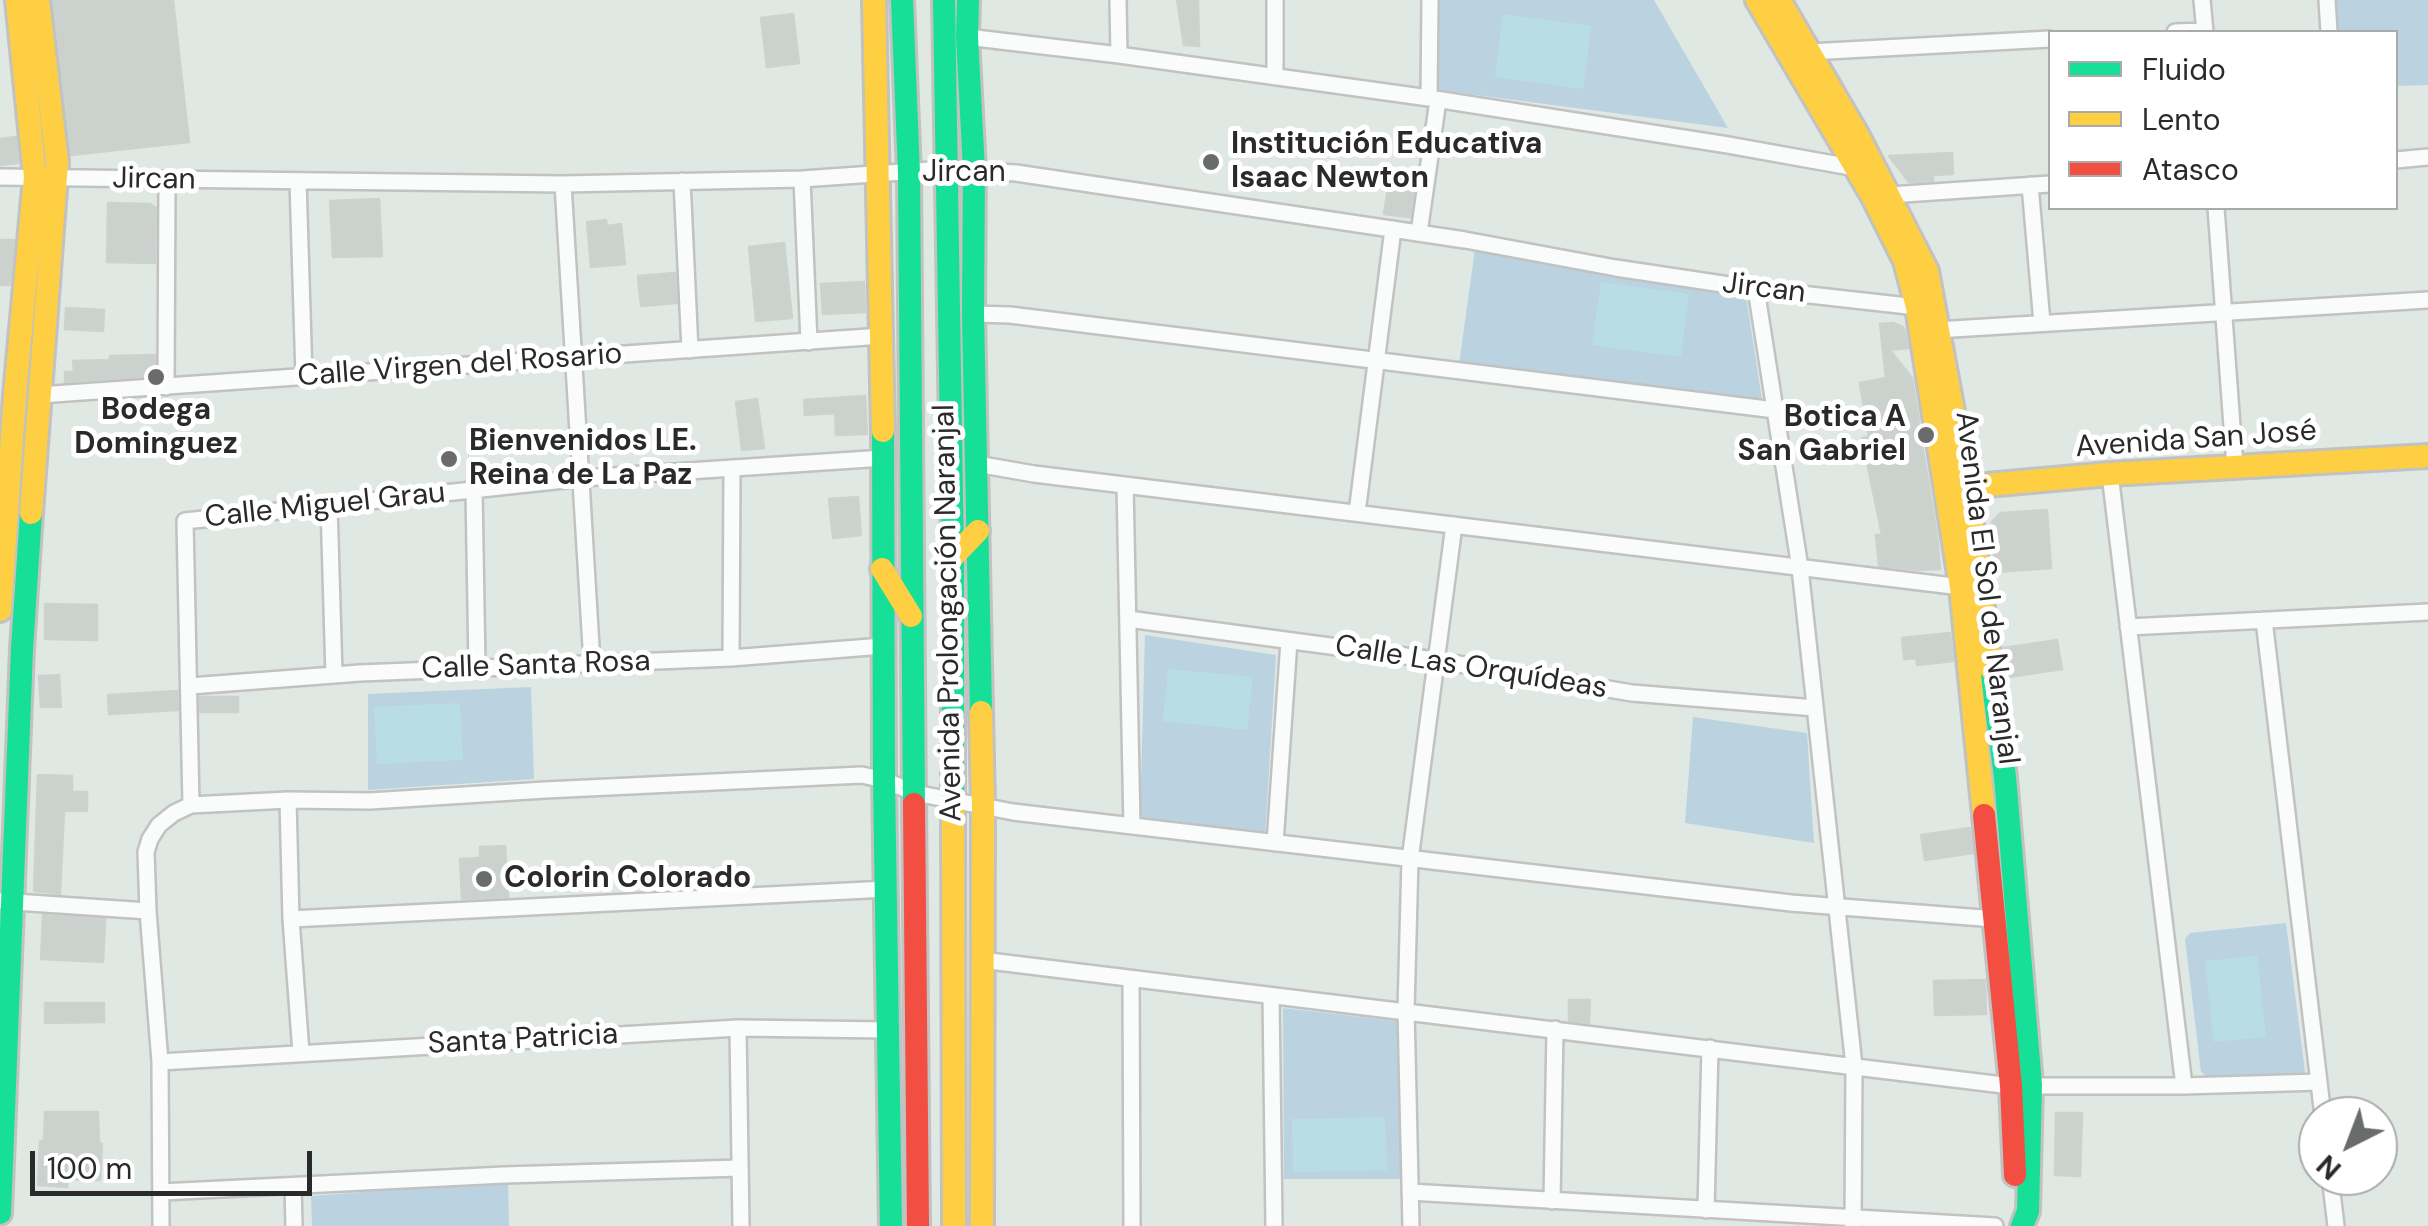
<!DOCTYPE html>
<html>
<head>
<meta charset="utf-8">
<style>
	body { margin:0 }
	#map { position:relative; width:2428px; height:1226px; overflow:hidden; background:#e0e8e3; font-family:"DM Sans",sans-serif }
	canvas { display:block }
	.legend { position:absolute; left:2048px; top:30px; width:350px; height:180px; box-sizing:border-box; background:#fff; border:2px solid #aaa; margin:0; padding:12px 18px; list-style:none; font-size:30px; color:#2a2a2a }
	.legend li { display:flex; align-items:center; gap:20px; height:50px }
	.legend b { width:50px; border:2px solid #aaa }
	.north { position:absolute; left:2298px; top:1096px; width:100px; height:100px; box-sizing:border-box; background:#fff; border:2px solid #aaa; border-radius:50%; rotate:222deg; font-size:28px; font-weight:700; line-height:40px; text-align:center; color:#2a2a2a }
	.north::after { content:''; display:block; margin:auto; width:35px; height:45px; background:#6a6c6b; clip-path:polygon(50% 0,100% 100%,50% 72%,0 100%) }
	.scale { position:absolute; left:30px; top:1151px; width:282px; height:45px; box-sizing:border-box; border:5px solid #2a2a2a; border-top:0; padding-left:12px; font-size:30px; line-height:35px; white-space:nowrap; color:#2a2a2a; -webkit-text-stroke:8px #fff; paint-order:stroke }
</style>
</head>
<body>
<div id="map">
<canvas width="2428" height="1226"></canvas>
<ul class="legend">
<li><b style="height:12px;background:#16e098"></b>Fluido</li>
<li><b style="height:12px;background:#ffcf43"></b>Lento</li>
<li><b style="height:12px;background:#f24e42"></b>Atasco</li>
</ul>
<div class="north">N</div>
<div class="scale">100 m</div>
</div>
<script>
const ctx = document.querySelector('canvas').getContext('2d');
ctx.lineJoin = 'round';
function fillPath(path, color) { ctx.fillStyle = color; ctx.fill(path, 'evenodd'); }
const shape = rows => new Path2D(rows.map(r => 'M' + r).join(''));
function strokePath(path, color, width, dash) { ctx.strokeStyle = color; ctx.lineWidth = width; ctx.lineCap = dash ? 'butt' : 'round'; ctx.setLineDash(dash || []); ctx.stroke(path); }
function drawText(font, color, halo, rows, align = 'center') {
  ctx.font = font + ' "DM Sans",sans-serif'; ctx.lineWidth = 10; ctx.setLineDash([]); ctx.textBaseline = 'middle'; ctx.strokeStyle = halo; ctx.fillStyle = color; for (const [text, x, y, turn = 0] of rows) {
    ctx.save(); ctx.translate(x, y); ctx.rotate((+turn || 0) * Math.PI / 180); ctx.textAlign = isNaN(turn) ? turn : align; if (halo) ctx.strokeText(text, 0, 0); ctx.fillText(text, 0, 0); ctx.restore();
  }
}
fillPath(shape([
	[1439,0,1654,0,1728,128,1438,90],
	[2334,0,2428,0,2428,85,2396,86,2396,32,2336,32],
	[1475,249,1746,296,1762,399,1459,364],
	[1145,635,1276,655,1265,837,1140,820],
	[531,687,534,779,368,790,368,694],
	[1693,717,1807,733,1814,843,1685,823],
	[2286,923,2305,1072,2301,1077,2206,1076,2201,1072,2185,939,2190,933],
	[1283,1008,1397,1021,1401,1179,1284,1179],
	[508,1181,509,1226,312,1226,311,1196]
]), '#bbd3e0');
fillPath(shape([
	[1503,14,1591,26,1583,89,1495,77],
	[1601,282,1689,294,1681,357,1592,345],
	[1168,669,1253,677,1247,730,1163,721],
	[460,703,463,760,377,764,374,707],
	[2257,956,2266,1037,2214,1042,2205,961],
	[1385,1117,1387,1170,1293,1172,1292,1119]
]), '#b9dde4');
const building = shape([
	[53,0,173,0,189,142,71,155,53,0],
	[1177,0,1198,0,1199,46,1184,45,1177,0],
	[793,14,799,63,767,67,761,18,793,14],
	[16,137,18,163,0,165,0,139,16,137],
	[1952,153,1953,174,1933,175,1933,181,1909,182,1889,156,1952,153],
	[1390,175,1415,179,1410,217,1384,214,1390,175],
	[379,199,382,256,333,257,330,201,379,199],
	[108,203,150,204,156,208,155,263,107,262,108,203],
	[606,220,607,226,621,224,625,264,591,267,587,222,606,220],
	[0,240,14,240,10,285,0,285,0,240],
	[784,243,792,318,756,321,749,247,784,243],
	[675,273,677,303,641,306,638,276,675,273],
	[864,282,865,312,823,314,821,284,864,282],
	[66,308,104,310,103,331,65,329,66,308],
	[1893,323,1903,327,1905,331,1908,348,1890,350,1912,378,1919,420,1918,431,1920,431,1937,535,1940,569,1919,570,1879,566,1876,535,1882,535,1862,438,1869,437,1860,383,1886,378,1880,324,1893,323],
	[155,355,155,376,65,382,65,372,74,372,73,361,110,360,110,356,155,355],
	[865,396,867,434,836,435,835,413,805,415,804,400,865,396],
	[757,399,764,448,742,450,736,402,757,399],
	[858,497,861,535,833,538,829,499,858,497],
	[2047,510,2051,568,1995,572,1992,522,2001,513,2047,510],
	[45,604,97,605,97,640,45,639,45,604],
	[1950,633,1953,661,1917,665,1916,658,1904,659,1902,638,1950,633],
	[2057,640,2062,669,2009,677,2004,648,2057,640],
	[59,675,61,707,41,707,39,676,59,675],
	[177,691,178,710,109,714,108,695,177,691],
	[200,697,238,697,238,712,200,712,200,697],
	[38,775,72,776,72,792,87,792,87,811,64,811,60,894,34,891,38,775],
	[1970,828,1973,853,1925,860,1921,835,1970,828],
	[505,846,508,897,462,899,460,859,480,858,480,847,505,846],
	[43,915,105,919,103,962,41,959,43,915],
	[1985,980,1986,1014,1935,1015,1934,981,1985,980],
	[1569,1000,1590,1000,1589,1023,1569,1021,1569,1000],
	[45,1003,104,1003,104,1022,45,1023,45,1003],
	[45,1112,98,1112,99,1144,102,1144,100,1180,68,1179,67,1187,38,1185,40,1141,44,1141,45,1112],
	[2056,1113,2082,1113,2080,1176,2055,1175,2056,1113]
]);
fillPath(building, '#cbd1cd');
strokePath(building, '#ccd3cf', 2.5);
const street = shape([
	[1118,0,1119,55],
	[2202,0,2205,32],
	[2327,0,2329,32],
	[2175,32,2205,31],
	[967,37,1119,55,1429,98,1728,145,1856,168],
	[1809,52,2050,39],
	[1275,77,1275,0],
	[1429,98,1430,0],
	[2396,160,2428,157],
	[0,177,563,184,802,179,945,169,1016,173,1465,240,1616,268,1756,289,1917,307],
	[802,179,809,342],
	[298,181,304,377],
	[682,181,690,350],
	[563,184,592,663],
	[2030,185,2042,323],
	[1890,195,2050,184],
	[2216,208,2235,467],
	[1419,233,1438,100],
	[1756,289,1800,568,1854,1066,1853,1226],
	[973,314,1010,315,1775,410],
	[1936,330,2428,300],
	[166,387,167,181],
	[39,395,882,336],
	[977,464,1034,474,1961,587],
	[2110,474,2184,1086],
	[1125,485,1132,826],
	[474,490,477,667],
	[329,505,334,675],
	[1357,513,1393,229],
	[1128,619,1435,660,1632,693,1815,708],
	[2264,620,2323,1116],
	[2128,627,2428,612],
	[731,658,732,468],
	[190,686,360,673,731,658,883,646],
	[288,800,291,919,301,1053],
	[191,805,185,521,583,478,884,458],
	[1275,843,1289,641],
	[0,901,148,911],
	[291,919,887,889],
	[981,960,2011,1086,2184,1086,2319,1082],
	[1131,979,1132,1226],
	[1271,996,1274,1226],
	[738,1028,741,1226],
	[160,1062,738,1028,887,1030],
	[2330,1176,2336,1226],
	[293,1186,294,1226],
	[161,1192,504,1175,740,1168],
	[1410,1192,1995,1226],
	[1552,1201,1555,1029],
	[1706,1210,1710,1048],
	[161,1226,160,1062,148,911,146,852,150,839,159,825,174,813,191,805,288,800,370,801,545,790,862,775,884,780,915,793,1013,812,1791,903,1995,919],
	[1411,1226,1406,1010,1410,860,1454,525]
]);
const fast = shape([
	[902,0,909,173,914,804],
	[944,0,953,557,953,803],
	[968,0,967,37,974,170,973,314,981,712],
	[883,431,884,780,891,1226],
	[1991,669,2005,777,2031,1085,2028,1211,2022,1226],
	[0,1213,22,649,31,513]
]);
const slow = shape([
	[874,0,883,431],
	[1757,0,1873,197,1905,261,1917,307,1961,587,1984,815],
	[1779,0,1858,136,1927,271,1967,487,1991,669],
	[1953,488,2110,474,2428,456],
	[31,513,57,162,38,0],
	[953,557,978,531],
	[882,569,911,616],
	[0,610,15,395,35,177,17,0],
	[981,712,983,807,982,1226],
	[953,803,954,1226]
]);
const jam = shape([
	[914,804,918,1226],
	[1984,815,2011,1086,2015,1175]
]);
strokePath(street, '#c1c2c1', 20);
strokePath(fast, '#c1c2c1', 28);
strokePath(slow, '#c1c2c1', 28);
strokePath(jam, '#c1c2c1', 28);
strokePath(street, '#fafcfb', 15);
strokePath(fast, '#16e098', 22);
strokePath(slow, '#ffcf43', 22);
strokePath(jam, '#f24e42', 22);
for (const [x, y, r, color] of [
	[1211,162,10,"#6a6c6b"],
	[156,377,10,"#6a6c6b"],
	[1926,435,10,"#6a6c6b"],
	[449,459,10,"#6a6c6b"],
	[484,879,10,"#6a6c6b"]
]) { const dot = new Path2D(); dot.arc(x, y, r, 0, 2 * Math.PI); ctx.fillStyle = color; ctx.fill(dot); strokePath(dot, '#fff', 4); }
drawText('bold 30px', '#2a2a2a', '#fff', [
	["Institución Educativa",1231,145],
	["Isaac Newton",1231,179],
	["Bodega",156,411,"center"],
	["Dominguez",156,445,"center"],
	["Botica A",1906,418,"right"],
	["San Gabriel",1906,452,"right"],
	["Bienvenidos LE.",469,442],
	["Reina de La Paz",469,476],
	["Colorin Colorado",504,879]
], 'left');
drawText('30px', '#2a2a2a', '#fff', [
	["Jircan",964,173],
	["Jircan",154,180,1],
	["Jircan",1764,289,7],
	["Calle Virgen del Rosario",460,366,-4],
	["Avenida San José",2196,440,-4],
	["Calle Miguel Grau",325,506,-6],
	["Avenida El Sol de Naranjal",1986,588,83],
	["Avenida Prolongación Naranjal",949,613,-91],
	["Calle Santa Rosa",536,666,-2],
	["Calle Las Orquídeas",1471,668,9],
	["Santa Patricia",523,1040,-3]
]);
</script>
</body>
</html>
